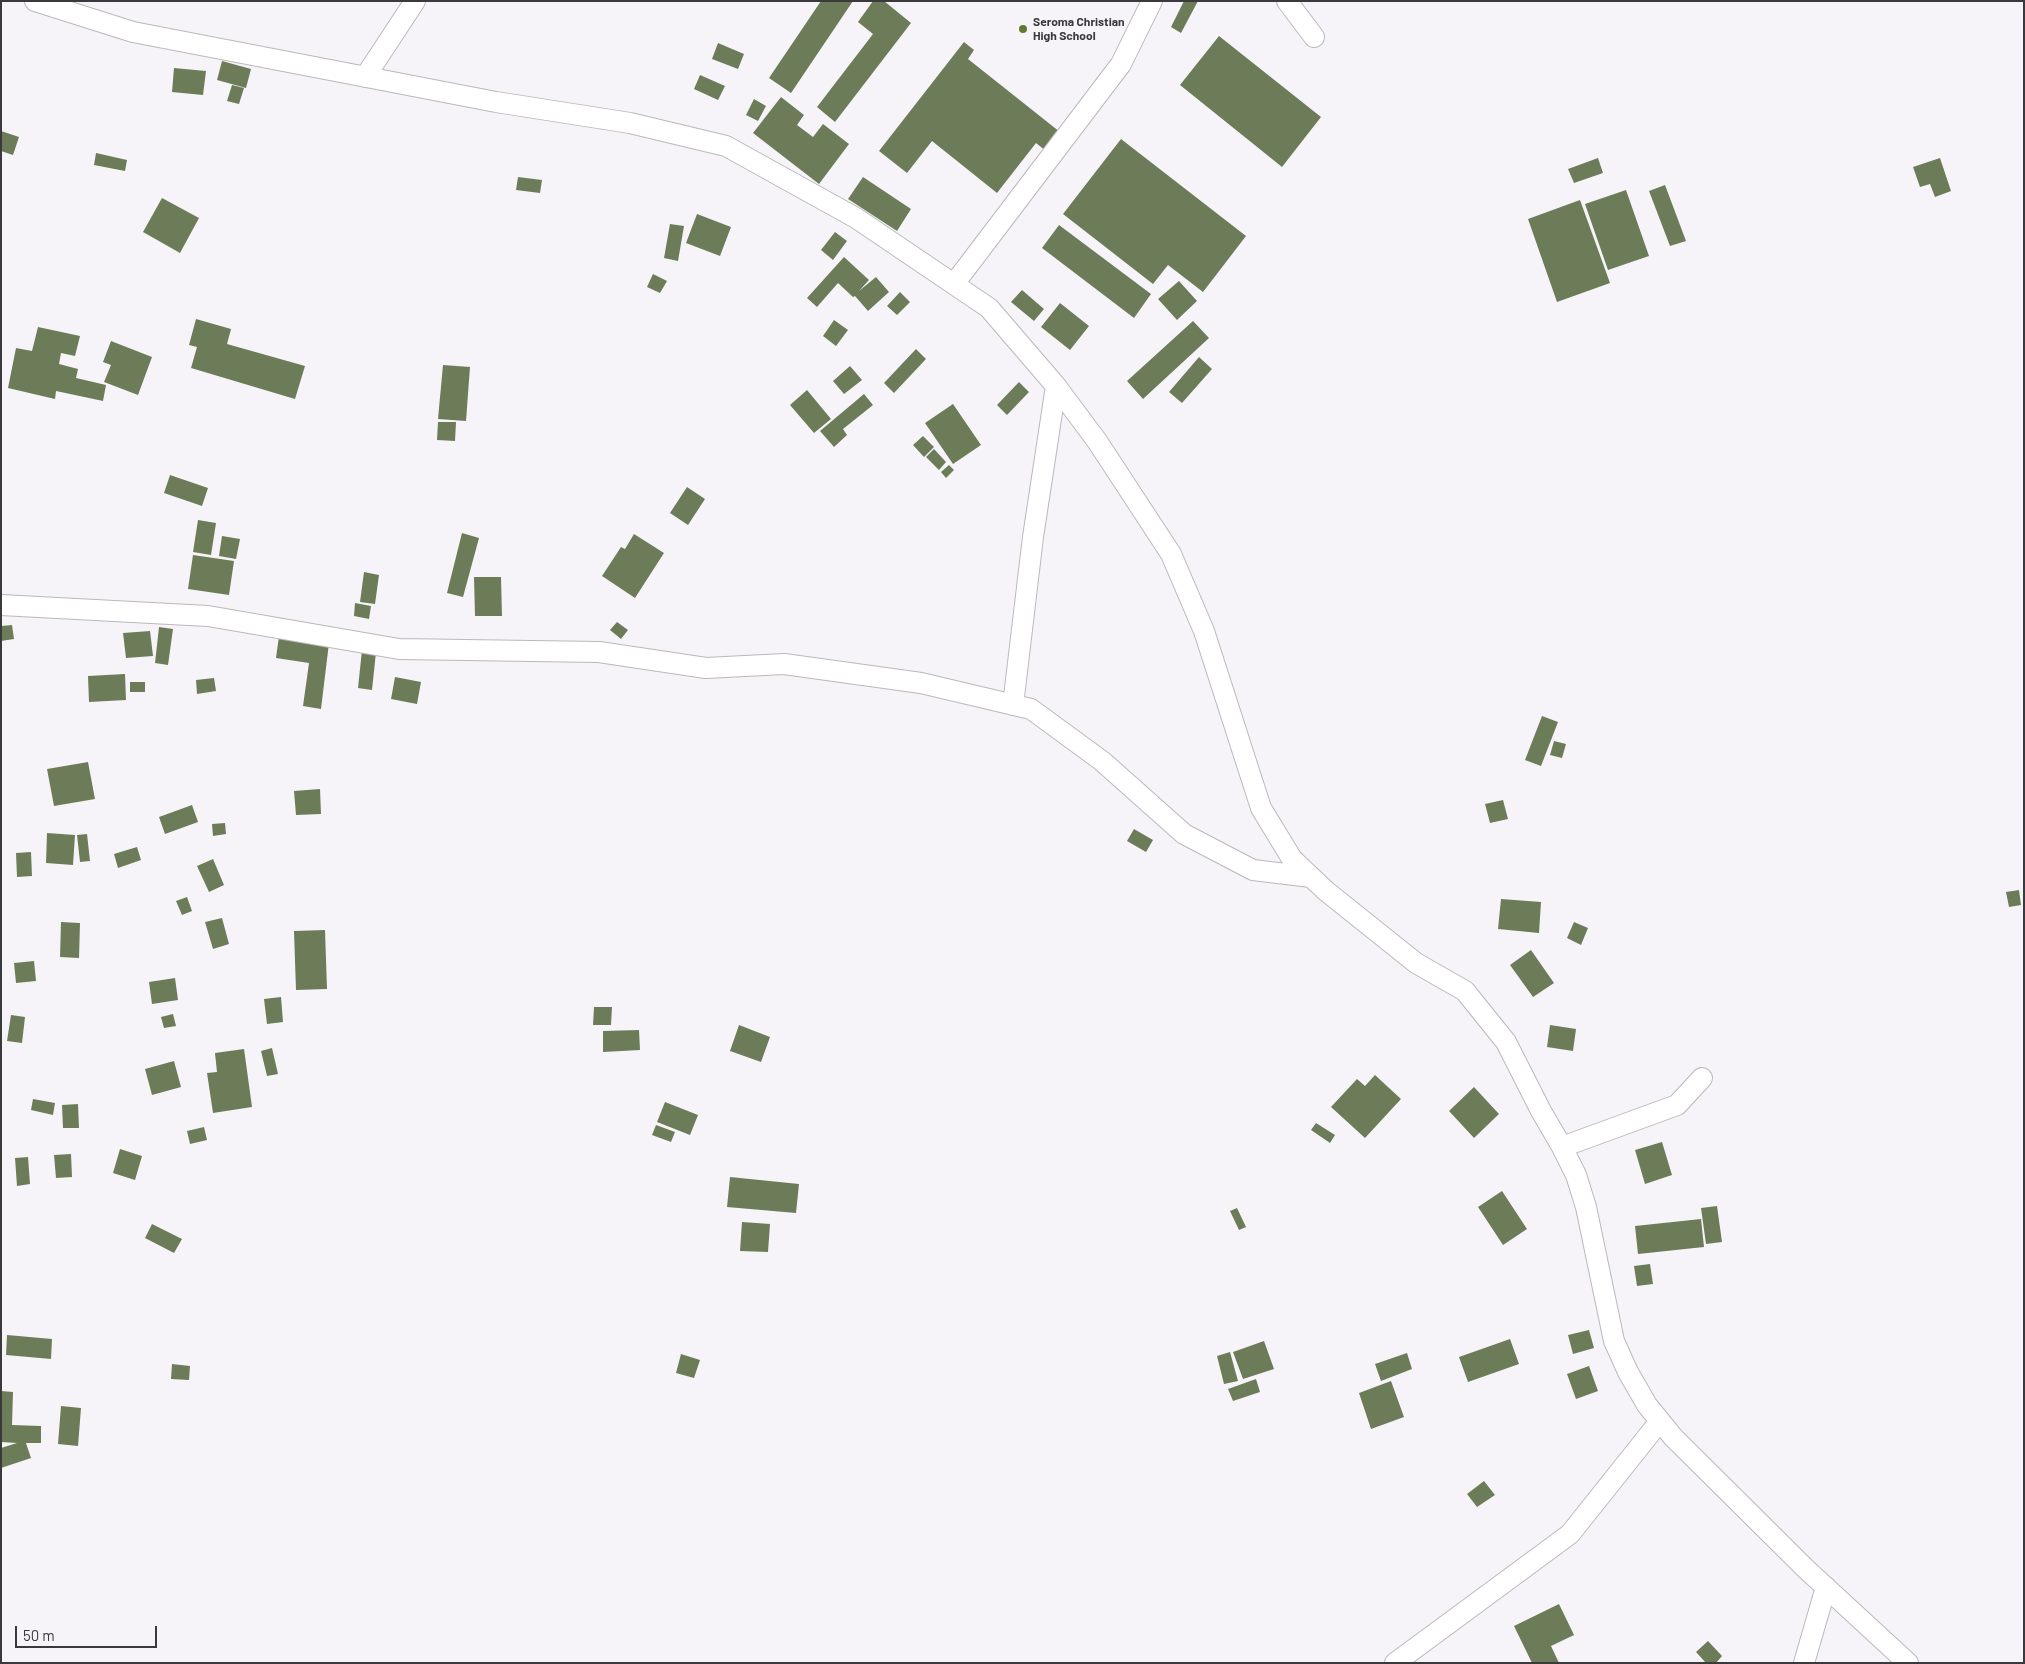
<!DOCTYPE html>
<html>
<head>
<meta charset="utf-8">
<style>
	body { margin:0 }
	#map { position:relative; width:2025px; height:1664px; overflow:hidden; background:#f6f4f9; font-family:Barlow,sans-serif }
	canvas { display:block }
	.frame { position:absolute; inset:0; border:2px solid #3a393b; pointer-events:none }
	.scale { position:absolute; left:15px; top:1626px; width:142px; height:22px; box-sizing:border-box; border:2px solid #3a393b; border-top:0; padding-left:6px; font-size:15px; line-height:18px; white-space:nowrap; color:#3a393b; -webkit-text-stroke:4px #f6f4f9; paint-order:stroke }
</style>
</head>
<body>
<div id="map">
<canvas width="2025" height="1664"></canvas>
<div class="frame"></div>
<div class="scale">50 m</div>
</div>
<script>
const ctx = document.querySelector('canvas').getContext('2d');
ctx.lineJoin = 'round';
function fillPath(path, color) { ctx.fillStyle = color; ctx.fill(path, 'evenodd'); }
const shape = rows => new Path2D(rows.map(r => 'M' + r).join(''));
function strokePath(path, color, width, dash) { ctx.strokeStyle = color; ctx.lineWidth = width; ctx.lineCap = dash ? 'butt' : 'round'; ctx.setLineDash(dash || []); ctx.stroke(path); }
function drawText(font, color, halo, rows, align = 'center') {
  ctx.font = font + ' Barlow,sans-serif'; ctx.lineWidth = 5; ctx.setLineDash([]); ctx.textBaseline = 'middle'; ctx.strokeStyle = halo; ctx.fillStyle = color; for (const [text, x, y, turn = 0] of rows) {
    ctx.save(); ctx.translate(x, y); ctx.rotate((+turn || 0) * Math.PI / 180); ctx.textAlign = isNaN(turn) ? turn : align; if (halo) ctx.strokeText(text, 0, 0); ctx.fillText(text, 0, 0); ctx.restore();
  }
}
fillPath(shape([
	[821,1,853,1,791,93,769,78],
	[873,1,884,1,911,23,835,122,817,107,873,34,858,22],
	[1184,1,1198,1,1181,33,1171,27],
	[1219,36,1321,117,1282,167,1180,85],
	[964,42,974,50,968,59,1065,136,1051,155,1036,143,997,193,932,141,907,173,879,151],
	[718,43,744,54,738,69,712,59],
	[222,61,251,69,246,88,217,80],
	[174,68,206,71,203,95,172,92],
	[700,75,725,86,718,100,694,89],
	[232,85,244,88,239,104,227,101],
	[781,97,804,115,797,125,813,137,823,124,849,144,819,184,753,133],
	[754,99,766,106,758,121,746,115],
	[1,131,19,137,13,155,1,151],
	[1121,139,1246,236,1203,292,1168,265,1153,284,1063,214],
	[96,153,127,160,125,171,94,165],
	[1598,158,1603,173,1574,183,1568,169],
	[1940,158,1951,191,1935,197,1930,184,1920,187,1913,167],
	[518,177,542,180,540,193,516,190],
	[863,177,911,209,897,231,848,199],
	[1665,185,1686,241,1670,246,1649,191],
	[1626,190,1649,256,1608,270,1585,204],
	[162,198,199,218,180,253,143,232],
	[1580,200,1610,283,1557,302,1528,219],
	[697,214,731,227,720,256,686,243],
	[670,224,684,226,678,261,664,258],
	[1059,225,1151,294,1134,318,1042,248],
	[835,232,847,241,833,260,821,250],
	[844,257,869,280,859,291,876,277,889,292,868,311,855,296,853,297,838,283,817,307,807,298],
	[653,274,667,281,660,293,647,287],
	[1179,281,1197,301,1177,320,1158,299],
	[1022,290,1044,309,1034,321,1011,302],
	[900,292,910,302,897,315,887,306],
	[1060,303,1089,326,1070,350,1041,327],
	[196,319,231,329,227,344,305,366,295,399,191,368,197,347,189,345],
	[834,320,848,330,836,346,823,336],
	[1193,321,1209,338,1143,399,1127,381],
	[38,327,80,336,75,356,61,353,59,364,78,369,76,378,106,385,103,401,56,391,55,399,8,388,16,348,32,351],
	[111,341,152,357,138,395,104,382,111,365,103,362],
	[916,349,926,359,894,393,884,383],
	[1199,357,1212,369,1182,403,1169,392],
	[443,365,470,367,466,421,438,419],
	[850,366,862,380,844,394,833,381],
	[1019,382,1029,392,1007,415,997,405],
	[807,390,831,419,814,433,790,405],
	[864,394,873,405,843,429,847,435,834,447,820,431],
	[953,404,981,445,953,464,925,423],
	[438,422,456,422,455,441,437,440],
	[923,436,934,447,924,457,913,445],
	[934,449,946,462,939,470,926,457],
	[949,465,954,470,946,478,941,472],
	[170,475,208,488,202,506,164,493],
	[687,487,705,499,688,525,670,513],
	[198,520,216,523,211,555,193,552],
	[462,533,479,538,463,597,447,593],
	[634,534,664,553,635,598,602,576,621,547,625,549],
	[222,536,240,539,236,559,219,556],
	[193,555,234,561,229,595,188,589],
	[364,572,379,575,375,604,360,602],
	[474,577,501,577,502,616,475,616],
	[355,603,371,606,369,619,354,616],
	[617,622,628,630,621,639,610,630],
	[12,625,14,639,1,641,1,626],
	[159,627,173,629,168,665,155,663],
	[150,631,153,656,126,658,123,633],
	[279,636,329,643,321,709,303,706,309,663,276,658],
	[362,650,376,652,372,690,358,688],
	[125,674,126,700,89,702,88,676],
	[395,677,421,682,417,704,391,699],
	[214,678,216,691,197,694,196,680],
	[130,682,145,682,145,692,130,692],
	[1542,716,1558,722,1541,766,1525,760],
	[1554,741,1566,744,1562,758,1550,755],
	[88,762,95,799,54,806,47,769],
	[320,789,321,814,296,815,294,791],
	[1503,800,1508,819,1490,823,1485,804],
	[192,805,198,822,165,834,159,817],
	[225,823,226,834,213,836,212,824],
	[1134,829,1153,840,1146,852,1127,841],
	[47,833,75,835,73,865,46,863],
	[87,834,90,861,80,862,77,835],
	[137,847,141,860,118,868,114,854],
	[31,852,32,876,17,877,16,853],
	[213,859,224,885,209,892,197,866],
	[2019,890,2021,905,2009,907,2006,892],
	[187,897,192,911,182,915,176,901],
	[1501,899,1541,902,1539,933,1498,929],
	[222,918,229,944,213,949,205,922],
	[61,922,80,923,79,958,60,957],
	[1574,922,1588,928,1581,945,1567,938],
	[325,930,327,989,296,990,294,931],
	[1531,950,1554,983,1533,997,1510,965],
	[34,961,36,981,16,983,14,963],
	[175,978,178,1000,152,1004,149,982],
	[281,997,283,1022,267,1024,264,999],
	[594,1007,612,1007,611,1025,593,1025],
	[173,1014,176,1026,164,1028,161,1017],
	[11,1015,25,1017,22,1043,7,1041],
	[739,1025,770,1037,761,1062,730,1051],
	[1550,1025,1576,1029,1573,1051,1547,1047],
	[639,1030,640,1050,603,1052,603,1031],
	[272,1048,278,1074,267,1076,261,1051],
	[244,1049,252,1107,213,1113,207,1073,217,1072,215,1053],
	[174,1061,181,1087,152,1095,145,1069],
	[1375,1075,1401,1099,1365,1138,1331,1107,1357,1079,1365,1086],
	[1474,1087,1499,1114,1474,1138,1449,1111],
	[33,1099,55,1103,53,1115,31,1110],
	[665,1102,698,1115,690,1135,657,1122],
	[78,1104,79,1128,63,1128,62,1105],
	[1316,1123,1335,1135,1330,1143,1311,1130],
	[656,1125,675,1132,671,1142,652,1135],
	[204,1127,207,1140,190,1144,187,1131],
	[1662,1142,1672,1175,1645,1184,1635,1150],
	[120,1149,142,1156,135,1180,113,1173],
	[71,1154,72,1177,56,1178,54,1155],
	[28,1157,30,1184,17,1186,15,1158],
	[730,1177,799,1184,796,1213,727,1207],
	[1502,1191,1527,1229,1503,1245,1478,1207],
	[1717,1206,1722,1242,1706,1244,1701,1208],
	[1237,1208,1246,1227,1239,1230,1230,1211],
	[1701,1219,1704,1247,1638,1254,1635,1226],
	[742,1222,770,1224,768,1252,740,1251],
	[152,1224,182,1239,174,1253,145,1238],
	[1650,1264,1653,1284,1637,1286,1634,1266],
	[1589,1330,1594,1348,1573,1354,1568,1335],
	[7,1335,52,1339,51,1359,6,1355],
	[1510,1339,1519,1364,1468,1382,1459,1357],
	[1264,1341,1274,1369,1243,1379,1233,1352],
	[1230,1352,1238,1381,1224,1384,1217,1356],
	[1407,1353,1412,1369,1381,1381,1375,1364],
	[681,1354,700,1360,694,1378,676,1373],
	[172,1364,190,1366,189,1380,171,1379],
	[1589,1366,1598,1391,1576,1399,1567,1374],
	[1256,1379,1260,1392,1233,1401,1228,1389],
	[1391,1381,1404,1417,1371,1429,1359,1393],
	[1,1391,13,1392,12,1425,41,1426,41,1443,26,1443,31,1458,1,1468,1,1448,17,1443,1,1442],
	[61,1406,81,1408,78,1446,58,1444],
	[1484,1481,1495,1495,1477,1507,1467,1494],
	[1559,1604,1574,1635,1551,1646,1559,1663,1532,1663,1514,1626],
	[1708,1641,1722,1656,1716,1663,1706,1663,1696,1652]
]), '#6c7c58');
const minor = shape([
	[35,1,133,32,496,102,630,123,726,146,856,218,989,308,1056,386,1097,441,1171,554,1204,631,1261,808,1292,859,1326,891,1416,963,1465,991,1506,1042,1541,1111,1562,1147,1576,1175,1586,1207,1614,1341,1628,1372,1647,1405,1673,1437,1806,1569,1908,1663],
	[1287,1,1314,37],
	[365,77,415,1],
	[954,284,1121,64,1152,1],
	[1,605,208,616,399,649,599,652,706,668,784,664,921,683,1031,709,1102,761,1184,834,1253,870,1311,877],
	[1013,705,1033,537,1056,386],
	[1562,1147,1677,1105,1702,1078],
	[1395,1663,1570,1534,1660,1421],
	[1804,1663,1826,1587]
]);
strokePath(minor, '#bab8bc', 22);
strokePath(minor, '#fff', 20);
for (const [x, y, r, color] of [
	[1023,29,5,"#5d7a30"]
]) { const dot = new Path2D(); dot.arc(x, y, r, 0, 2 * Math.PI); ctx.fillStyle = color; ctx.fill(dot); strokePath(dot, '#f6f4f9', 2); }
drawText('bold 12px', '#3a393b', '#f6f4f9', [
	["Seroma Christian",1033,22],
	["High School",1033,36]
], 'left');
</script>
</body>
</html>
